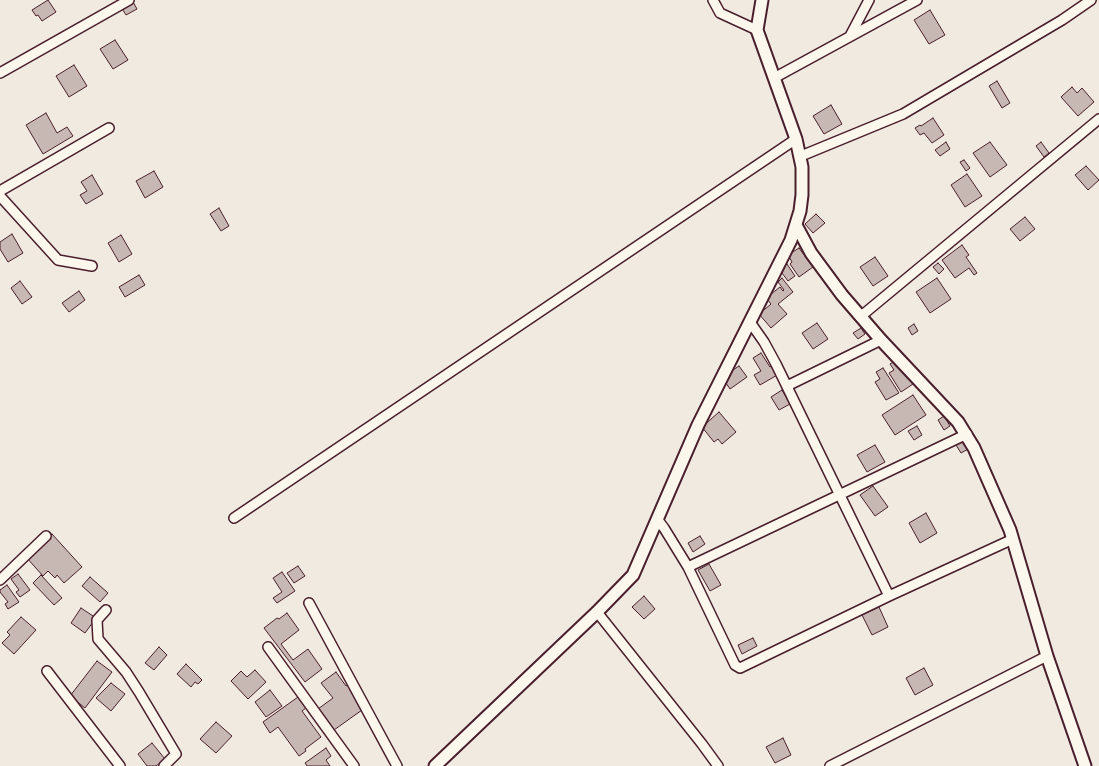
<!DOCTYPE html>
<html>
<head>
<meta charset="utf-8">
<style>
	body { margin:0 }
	canvas { display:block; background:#f0eae0 }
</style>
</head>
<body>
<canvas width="1099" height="766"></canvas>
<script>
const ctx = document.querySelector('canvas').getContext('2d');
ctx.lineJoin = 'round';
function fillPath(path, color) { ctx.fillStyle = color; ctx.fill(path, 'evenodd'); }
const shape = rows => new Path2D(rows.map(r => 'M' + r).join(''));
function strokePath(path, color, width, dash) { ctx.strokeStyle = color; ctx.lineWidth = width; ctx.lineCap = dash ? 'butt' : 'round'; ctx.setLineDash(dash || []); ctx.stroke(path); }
const building = shape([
	[48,0,56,12,42,21,38,15,36,16,32,10,48,0],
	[132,0,137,9,126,15,121,7,132,0],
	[930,10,945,35,929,44,914,20,930,10],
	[115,40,128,60,113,69,100,49,115,40],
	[74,65,87,86,69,97,56,76,74,65],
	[997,81,1010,103,1002,108,989,86,997,81],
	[1072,87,1077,93,1082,88,1094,102,1078,116,1061,97,1072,87],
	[831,105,842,124,824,134,813,116,831,105],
	[46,113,57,133,67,127,73,136,43,154,26,125,46,113],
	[933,118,944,135,932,143,924,133,920,135,915,128,920,125,921,126,933,118],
	[946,142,950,149,940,156,935,150,946,142],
	[990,142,1007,165,990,177,973,153,990,142],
	[1041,142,1049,153,1044,157,1036,146,1041,142],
	[964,160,970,168,966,171,960,162,964,160],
	[1086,166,1099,180,1088,190,1075,175,1086,166],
	[154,171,163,187,145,198,136,181,154,171],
	[967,174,982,196,965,207,951,185,967,174],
	[92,175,103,194,86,204,80,195,87,191,81,182,92,175],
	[219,208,229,226,221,231,210,214,219,208],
	[816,214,825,223,813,233,805,224,816,214],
	[1025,217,1035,229,1020,241,1010,229,1025,217],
	[12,234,23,253,8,262,0,249,0,242,12,234],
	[121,235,132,254,119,262,108,243,121,235],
	[962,245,969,255,966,257,977,273,974,275,969,268,955,278,942,260,962,245],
	[799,248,813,267,799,277,790,264,792,262,788,255,799,248],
	[875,257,888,276,873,286,860,267,875,257],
	[938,263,944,269,939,274,933,267,938,263],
	[787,264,795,276,788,281,779,269,787,264],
	[139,275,145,285,125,297,119,287,139,275],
	[782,278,793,292,778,304,787,314,771,328,759,314,771,304,766,298,780,287,783,291,784,290,778,282,782,278],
	[937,278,951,299,930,313,916,292,937,278],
	[20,281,32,297,22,304,11,288,20,281],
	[79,291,85,300,69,312,62,303,79,291],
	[817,323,828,339,813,349,802,333,817,323],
	[914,324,918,331,912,335,908,328,914,324],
	[861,328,865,334,858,339,853,333,861,328],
	[761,353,770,367,773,365,779,374,760,385,754,375,761,371,753,358,761,353],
	[898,359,913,384,901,392,889,373,894,370,890,364,898,359],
	[739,366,747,377,730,389,722,377,739,366],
	[883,368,899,393,886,400,875,382,880,379,876,372,883,368],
	[782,390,790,404,779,410,771,397,782,390],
	[913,395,926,415,895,435,882,415,913,395],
	[719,412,736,432,722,444,718,439,714,442,702,427,719,412],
	[944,416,950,426,944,430,938,420,944,416],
	[917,426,922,435,914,440,908,431,917,426],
	[966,440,970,448,961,453,956,445,966,440],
	[875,445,885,462,867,472,857,455,875,445],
	[873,486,888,507,875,516,860,495,873,486],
	[926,513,937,533,920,543,909,523,926,513],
	[52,534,82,567,64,583,57,575,55,578,48,571,43,576,26,557,52,534],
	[700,536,705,544,693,552,688,543,700,536],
	[709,564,721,585,710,591,698,570,709,564],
	[298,566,305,576,294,583,287,573,298,566],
	[282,572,295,591,277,603,273,598,282,592,273,578,282,572],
	[18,574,30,590,20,597,16,592,19,590,11,579,18,574],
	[41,575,62,598,54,605,33,583,41,575],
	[90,577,108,593,100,602,82,586,90,577],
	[7,585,19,602,8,609,5,604,8,602,0,592,0,590,7,585],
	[644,596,655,609,644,619,632,607,644,596],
	[879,607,888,627,872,635,862,615,879,607],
	[81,608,96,618,85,633,71,623,81,608],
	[287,613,299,630,281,644,293,660,308,649,322,669,305,682,264,628,277,618,279,619,287,613],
	[21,617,36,630,14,654,2,643,10,635,7,632,21,617],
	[753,638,757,646,742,654,738,645,753,638],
	[159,647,167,655,154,670,145,663,159,647],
	[97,661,112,672,85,708,70,696,97,661],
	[186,664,202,680,198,684,195,682,191,687,177,674,186,664],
	[924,668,933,685,915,695,906,678,924,668],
	[255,670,266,682,248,699,231,681,241,671,247,677,255,670],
	[336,672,346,686,348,685,362,710,334,730,318,709,333,698,321,683,336,672],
	[111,683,125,694,111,711,96,698,111,683],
	[270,690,282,706,266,717,255,702,270,690],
	[298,697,306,708,302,711,321,737,305,749,306,751,299,756,278,727,270,733,263,722,298,697],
	[216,722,232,736,216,753,200,739,216,722],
	[783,738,791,755,775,763,766,747,783,738],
	[152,743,165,759,156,766,147,766,138,754,152,743],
	[326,748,331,756,326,760,330,766,307,766,305,763,326,748]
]);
fillPath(building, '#c8b8b3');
strokePath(building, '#4a1f2b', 1);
const minor = shape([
	[713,0,720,13,757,30],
	[850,36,869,0],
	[0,73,129,0],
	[774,78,917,0],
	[801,156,903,114,1062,20,1091,0],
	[0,191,109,128],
	[0,196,58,260,92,266],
	[860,317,1099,119],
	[750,322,764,342,776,364,889,596],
	[787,386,881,340],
	[234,518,796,139],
	[658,520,664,528,688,567,735,665,740,668,889,596,1013,539],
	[688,567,967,434],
	[0,580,46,536],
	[309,603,397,766],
	[106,610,97,620,98,639,126,672,139,692,176,754,164,766],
	[597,612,702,744,718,766],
	[268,647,354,766],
	[47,671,120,766],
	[830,766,1047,656]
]);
const tertiary = shape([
	[796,225,811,253,842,295,881,340,958,422,974,448,1010,530,1047,656,1085,766],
	[435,766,597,612,633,575,698,425,791,240,800,211,802,195,802,167,796,139,757,30,762,0]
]);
strokePath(minor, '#4a1f2b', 12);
strokePath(tertiary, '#4a1f2b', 15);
strokePath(minor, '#fbf7ec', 9);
strokePath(tertiary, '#fbf7ec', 11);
</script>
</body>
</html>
